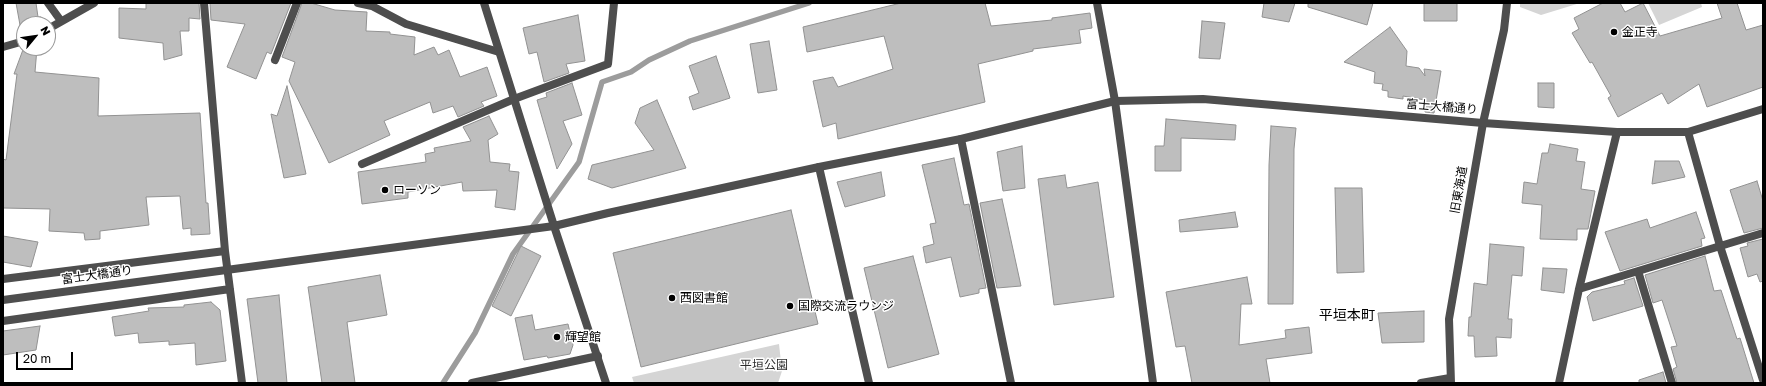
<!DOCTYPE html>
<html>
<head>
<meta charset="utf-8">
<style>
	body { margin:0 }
	#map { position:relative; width:1766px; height:386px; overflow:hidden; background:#fff; font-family:"Golos Text",sans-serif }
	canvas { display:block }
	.frame { position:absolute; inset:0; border:4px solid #000; pointer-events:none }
	.north { position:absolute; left:16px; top:16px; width:40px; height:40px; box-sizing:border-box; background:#fff; border:1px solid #999; border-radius:50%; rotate:61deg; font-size:11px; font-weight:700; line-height:16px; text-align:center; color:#000 }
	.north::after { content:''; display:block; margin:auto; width:14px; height:18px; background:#000; clip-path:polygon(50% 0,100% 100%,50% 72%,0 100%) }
	.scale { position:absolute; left:16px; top:352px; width:57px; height:18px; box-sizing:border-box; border:2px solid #000; border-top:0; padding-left:5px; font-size:12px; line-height:14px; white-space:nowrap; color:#000; -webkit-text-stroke:3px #fff; paint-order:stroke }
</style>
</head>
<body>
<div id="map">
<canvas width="1766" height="386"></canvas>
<div class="frame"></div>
<div class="north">N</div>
<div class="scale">20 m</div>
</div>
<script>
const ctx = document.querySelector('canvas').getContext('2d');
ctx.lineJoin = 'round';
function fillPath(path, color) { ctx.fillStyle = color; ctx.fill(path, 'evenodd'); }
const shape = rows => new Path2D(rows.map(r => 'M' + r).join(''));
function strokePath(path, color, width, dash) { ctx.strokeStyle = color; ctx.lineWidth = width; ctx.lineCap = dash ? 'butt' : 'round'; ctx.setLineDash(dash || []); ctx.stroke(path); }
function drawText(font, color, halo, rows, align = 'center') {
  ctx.font = font + ' "Golos Text","Noto Sans JP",sans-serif'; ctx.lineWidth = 3; ctx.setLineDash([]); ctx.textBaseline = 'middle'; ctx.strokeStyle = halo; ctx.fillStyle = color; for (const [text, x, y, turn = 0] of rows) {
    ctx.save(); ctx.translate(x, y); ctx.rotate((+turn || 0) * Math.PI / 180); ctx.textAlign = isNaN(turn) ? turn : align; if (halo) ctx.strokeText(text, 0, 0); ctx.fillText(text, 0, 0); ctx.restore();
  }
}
fillPath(shape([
	[1520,3,1580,3,1541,15,1520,7],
	[1648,3,1701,3,1702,7,1659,25],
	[779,344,782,371,778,383,634,383,632,377]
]), '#d5d5d5');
strokePath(shape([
	[443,383,475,333,513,254,579,162,602,82,631,72,649,60,690,41,809,3]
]), '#9c9c9c', 5.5);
const building = shape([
	[16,3,36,3,38,17,41,17,40,24,24,24,24,36,22,36,16,3],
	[146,3,199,3,200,19,189,18,189,31,180,31,182,55,164,60,163,43,119,38,119,8,146,9,146,3],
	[210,3,291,3,271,54,267,52,256,79,227,67,245,24,211,20,210,3],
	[302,3,311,3,335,10,367,12,366,31,390,32,390,34,415,37,414,55,434,47,438,55,449,50,460,77,487,67,497,96,481,102,484,106,458,117,453,106,433,113,430,102,384,121,390,135,329,163,289,81,295,62,282,57,302,3],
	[901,3,985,3,991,26,1052,20,1052,18,1090,13,1092,28,1079,30,1081,43,1033,49,1033,51,978,64,985,102,838,139,836,123,823,127,813,81,833,77,838,87,893,69,884,36,807,52,803,27,901,3],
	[1264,3,1295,3,1289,22,1262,17,1264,3],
	[1308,3,1373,3,1367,25,1308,7,1308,3],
	[1424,3,1457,3,1457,21,1424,21,1424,3],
	[1603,3,1620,3,1625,12,1643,3,1660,36,1722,18,1717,3,1737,3,1746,30,1763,25,1763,87,1707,107,1699,84,1668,104,1662,93,1618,117,1608,98,1611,96,1592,62,1590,63,1572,33,1579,29,1574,18,1603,3],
	[578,15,585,61,566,64,569,73,544,82,537,52,529,54,523,28,578,15],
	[1202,21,1225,23,1220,59,1199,58,1202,21],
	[1390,27,1407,51,1406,66,1419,68,1425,76,1424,69,1441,71,1434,113,1425,112,1425,100,1403,96,1403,99,1388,97,1388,91,1382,90,1383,84,1374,83,1375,72,1344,62,1390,27],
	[769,41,777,90,758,93,750,44,769,41],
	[24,47,24,48,37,48,35,72,99,78,98,116,200,113,206,203,208,203,210,234,191,235,191,228,183,229,180,196,146,197,149,225,100,231,100,239,85,240,84,233,49,231,50,209,3,208,3,159,6,160,17,74,14,74,24,47],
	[716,56,730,98,693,110,689,97,699,93,689,66,716,56],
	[572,83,582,115,563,121,572,144,557,169,537,100,547,97,546,93,572,83],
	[1538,83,1554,83,1554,108,1538,107,1538,83],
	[287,86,306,174,284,178,271,114,277,116,287,86],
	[657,100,686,168,612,188,588,179,592,165,654,150,635,123,640,108,657,100],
	[489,116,498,134,488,140,490,162,510,164,509,171,519,172,515,210,495,207,497,190,463,191,462,182,408,192,408,198,362,204,358,172,426,162,425,154,435,152,434,148,471,141,463,127,489,116],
	[1166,119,1236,125,1235,140,1181,138,1181,171,1155,171,1155,146,1164,146,1166,119],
	[1271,126,1296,128,1294,149,1293,304,1268,304,1269,165,1271,126],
	[1550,144,1578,149,1576,161,1585,162,1581,189,1595,191,1588,229,1577,229,1577,240,1540,239,1542,205,1522,203,1524,182,1537,184,1542,153,1548,153,1550,144],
	[1022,146,1025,188,1003,191,997,152,1022,146],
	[954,158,964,205,969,204,986,288,979,289,979,293,960,297,951,257,926,263,923,247,934,244,930,224,936,223,922,165,954,158],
	[1655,161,1679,161,1685,177,1652,184,1655,161],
	[881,172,885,196,845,207,837,182,881,172],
	[1065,175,1067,188,1098,182,1114,297,1054,305,1038,179,1065,175],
	[1757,181,1763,201,1763,228,1744,233,1730,190,1757,181],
	[1335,188,1362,188,1364,272,1337,273,1335,188],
	[1002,199,1021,286,997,288,980,203,1002,199],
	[791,210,818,324,641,367,613,253,791,210],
	[1235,212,1238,227,1180,232,1179,220,1235,212],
	[1696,212,1705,238,1701,239,1702,246,1620,271,1605,232,1647,219,1650,228,1696,212],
	[3,236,38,242,31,267,3,262,3,236],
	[1763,239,1763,281,1760,282,1757,274,1748,277,1740,248,1748,246,1747,243,1763,239],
	[1490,244,1524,247,1522,276,1512,275,1508,319,1512,319,1511,338,1496,337,1497,356,1475,357,1474,336,1468,336,1469,317,1471,317,1474,283,1487,285,1490,244],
	[521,246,541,256,511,316,492,306,521,246],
	[913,256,939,354,888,368,864,268,913,256],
	[1705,256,1714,291,1721,290,1737,339,1740,338,1754,383,1677,383,1673,369,1677,367,1676,364,1671,347,1677,346,1662,300,1653,303,1645,275,1705,256],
	[1543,268,1567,269,1564,293,1541,290,1543,268],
	[380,275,387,315,347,322,355,383,322,383,308,287,380,275],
	[1247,277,1252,304,1241,304,1239,345,1286,338,1285,330,1309,327,1312,353,1266,359,1270,383,1192,383,1185,346,1176,347,1166,292,1247,277],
	[1634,278,1643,306,1593,321,1587,297,1592,292,1625,284,1624,281,1634,278],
	[279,295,287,383,258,383,247,299,279,295],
	[211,302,220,310,226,361,196,365,195,343,169,345,169,341,139,343,138,333,115,336,112,317,149,311,148,308,184,307,184,305,211,302],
	[1424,311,1424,342,1382,343,1378,313,1424,311],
	[532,315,535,330,568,324,573,345,570,354,548,358,547,356,524,360,515,318,532,315],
	[40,326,36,350,3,355,3,331,40,326],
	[1663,372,1666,383,1639,383,1639,380,1663,372]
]);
fillPath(building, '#bebebe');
strokePath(building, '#929292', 1);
strokePath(shape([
	[48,3,61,21],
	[204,3,225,251,242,383],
	[358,3,372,6,406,24,499,52],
	[1097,3,1115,101,1153,383],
	[48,29,94,3],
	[3,47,24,41],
	[275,60,297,3],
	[1688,132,1720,246,1763,380],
	[961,139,1011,383],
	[362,164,514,99,608,64,614,3],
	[819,167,869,383],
	[1638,271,1672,383],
	[3,279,225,251],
	[1579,289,1763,233],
	[3,321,230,289],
	[472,383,598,356],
	[1421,383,1450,378],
	[1451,383,1449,319,1483,123,1504,30,1507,3],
	[1559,383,1579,289,1617,132]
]), '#4e4e4e', 8);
strokePath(shape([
	[484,3,554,226,606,383],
	[3,300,554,226,608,213,819,167,961,139,1115,101,1203,99,1483,123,1617,132,1688,132,1763,109]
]), '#4e4e4e', 8);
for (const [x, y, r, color] of [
	[1614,32,4,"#000"],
	[385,190,4,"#000"],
	[672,298,4,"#000"],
	[790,306,4,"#000"],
	[557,337,4,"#000"]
]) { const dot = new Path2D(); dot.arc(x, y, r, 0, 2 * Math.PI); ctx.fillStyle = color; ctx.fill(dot); strokePath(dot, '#fff', 1.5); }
drawText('12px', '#000', '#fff', [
	["金正寺",1622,32],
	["ローソン",393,190],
	["西図書館",680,298],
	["国際交流ラウンジ",798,306],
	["輝望館",565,337]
], 'left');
drawText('12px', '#000', '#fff', [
	["富士大橋通り",1442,107,5],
	["旧東海道",1459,190,-80],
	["富士大橋通り",97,275,-8]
]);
drawText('12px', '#2c2c2c', '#fff', [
	["平垣公園",764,365]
]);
drawText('14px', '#000', '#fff', [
	["平垣本町",1347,316]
]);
</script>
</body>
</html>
